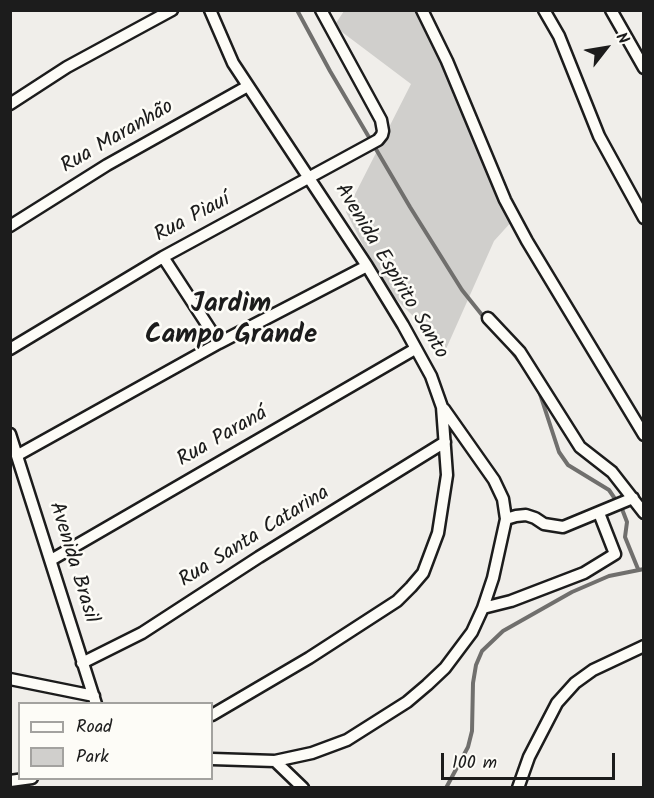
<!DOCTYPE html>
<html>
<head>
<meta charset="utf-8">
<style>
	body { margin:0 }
	#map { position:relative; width:654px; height:798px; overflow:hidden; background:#f0eeea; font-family:Kalam,sans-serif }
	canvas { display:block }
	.frame { position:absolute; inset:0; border:12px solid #1c1c1c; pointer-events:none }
	.legend { position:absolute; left:18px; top:702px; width:195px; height:78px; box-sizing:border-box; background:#fdfcf7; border:2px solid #a3a29f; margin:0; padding:8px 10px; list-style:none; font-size:18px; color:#1c1c1c }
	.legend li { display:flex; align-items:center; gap:12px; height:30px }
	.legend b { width:30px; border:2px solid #a3a29f }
	.north { position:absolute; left:576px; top:18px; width:60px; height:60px; -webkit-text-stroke:4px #fdfcf7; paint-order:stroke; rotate:59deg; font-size:16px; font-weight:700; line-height:24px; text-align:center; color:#1c1c1c }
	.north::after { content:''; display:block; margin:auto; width:21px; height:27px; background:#1c1c1c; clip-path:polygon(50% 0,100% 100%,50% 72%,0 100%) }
	.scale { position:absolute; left:441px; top:753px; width:174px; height:27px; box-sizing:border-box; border:3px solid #1c1c1c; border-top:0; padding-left:8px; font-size:18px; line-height:21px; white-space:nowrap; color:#1c1c1c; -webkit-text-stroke:4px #fdfcf7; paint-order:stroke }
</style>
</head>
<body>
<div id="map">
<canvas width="654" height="798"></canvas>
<div class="frame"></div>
<ul class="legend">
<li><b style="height:8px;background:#fdfcf7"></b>Road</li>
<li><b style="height:16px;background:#d0cfcc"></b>Park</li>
</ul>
<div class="north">N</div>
<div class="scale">100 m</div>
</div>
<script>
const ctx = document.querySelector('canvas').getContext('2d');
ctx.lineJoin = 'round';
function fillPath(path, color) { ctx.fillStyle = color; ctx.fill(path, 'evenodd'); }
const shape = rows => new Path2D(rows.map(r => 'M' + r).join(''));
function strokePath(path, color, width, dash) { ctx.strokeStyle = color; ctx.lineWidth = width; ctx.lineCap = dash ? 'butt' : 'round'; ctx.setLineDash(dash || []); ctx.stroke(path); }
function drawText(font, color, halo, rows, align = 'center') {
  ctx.font = font + ' Kalam,sans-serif'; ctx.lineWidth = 5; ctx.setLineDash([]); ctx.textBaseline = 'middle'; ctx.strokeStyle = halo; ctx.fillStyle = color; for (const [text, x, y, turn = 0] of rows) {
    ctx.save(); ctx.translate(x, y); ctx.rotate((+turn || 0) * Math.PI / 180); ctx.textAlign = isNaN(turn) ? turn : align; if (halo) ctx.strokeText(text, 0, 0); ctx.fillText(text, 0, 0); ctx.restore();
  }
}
fillPath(shape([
	[344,11,418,11,433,40,513,220,494,241,446,349,385,288,346,212,411,84,334,26]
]), '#d0cfcc');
strokePath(shape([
	[297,10,330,71,410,207,462,290,486,320],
	[510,349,520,362],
	[539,391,559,452,568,465,609,490,622,509,627,522,625,537,638,569],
	[446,788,468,747,472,731,473,683,476,665,482,651,503,631,572,592,609,576,644,569]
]), '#706f6d', 4);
const street = shape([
	[210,10,233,63,367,266,403,325,431,376,442,407,447,475,438,533,423,573,411,587,397,601,309,658,212,715],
	[422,10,447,61,505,200,527,241,644,435],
	[544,10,559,36,599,136,644,218],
	[611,10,644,68],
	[10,104,67,67,172,10],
	[10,226,107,165,248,86],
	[163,257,219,343],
	[488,318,520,352,580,447,612,472,644,513],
	[10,349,163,257,378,140,382,135,383,131,381,120,321,10],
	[10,434,96,704],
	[18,455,219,343,367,266],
	[506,519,516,516,526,515,535,518,544,524,563,527,633,498],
	[51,560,415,349],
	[483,608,511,601,584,573,615,554,599,513],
	[82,663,142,633,259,557,445,442],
	[10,679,94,696],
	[212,759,275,761,312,753,347,740,407,702,427,685,445,668,472,632,483,608,493,578,506,519,503,499,494,480,444,409],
	[275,761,303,788],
	[10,781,32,778],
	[518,788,529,757,557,703,575,683,593,670,644,646]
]);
strokePath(street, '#1c1c1c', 15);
strokePath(street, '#fdfcf7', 10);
drawText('21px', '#1c1c1c', '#fdfcf7', [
	["Rua Maranhão",118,138,-30],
	["Rua Piauí",193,219,-28],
	["Avenida Espírito Santo",390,272,59],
	["Rua Paraná",223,438,-30],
	["Rua Santa Catarina",255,538,-32],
	["Avenida Brasil",72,563,73]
]);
drawText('bold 27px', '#1c1c1c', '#fdfcf7', [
	["Jardim",231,306],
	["Campo Grande",231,337]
]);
</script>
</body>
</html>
